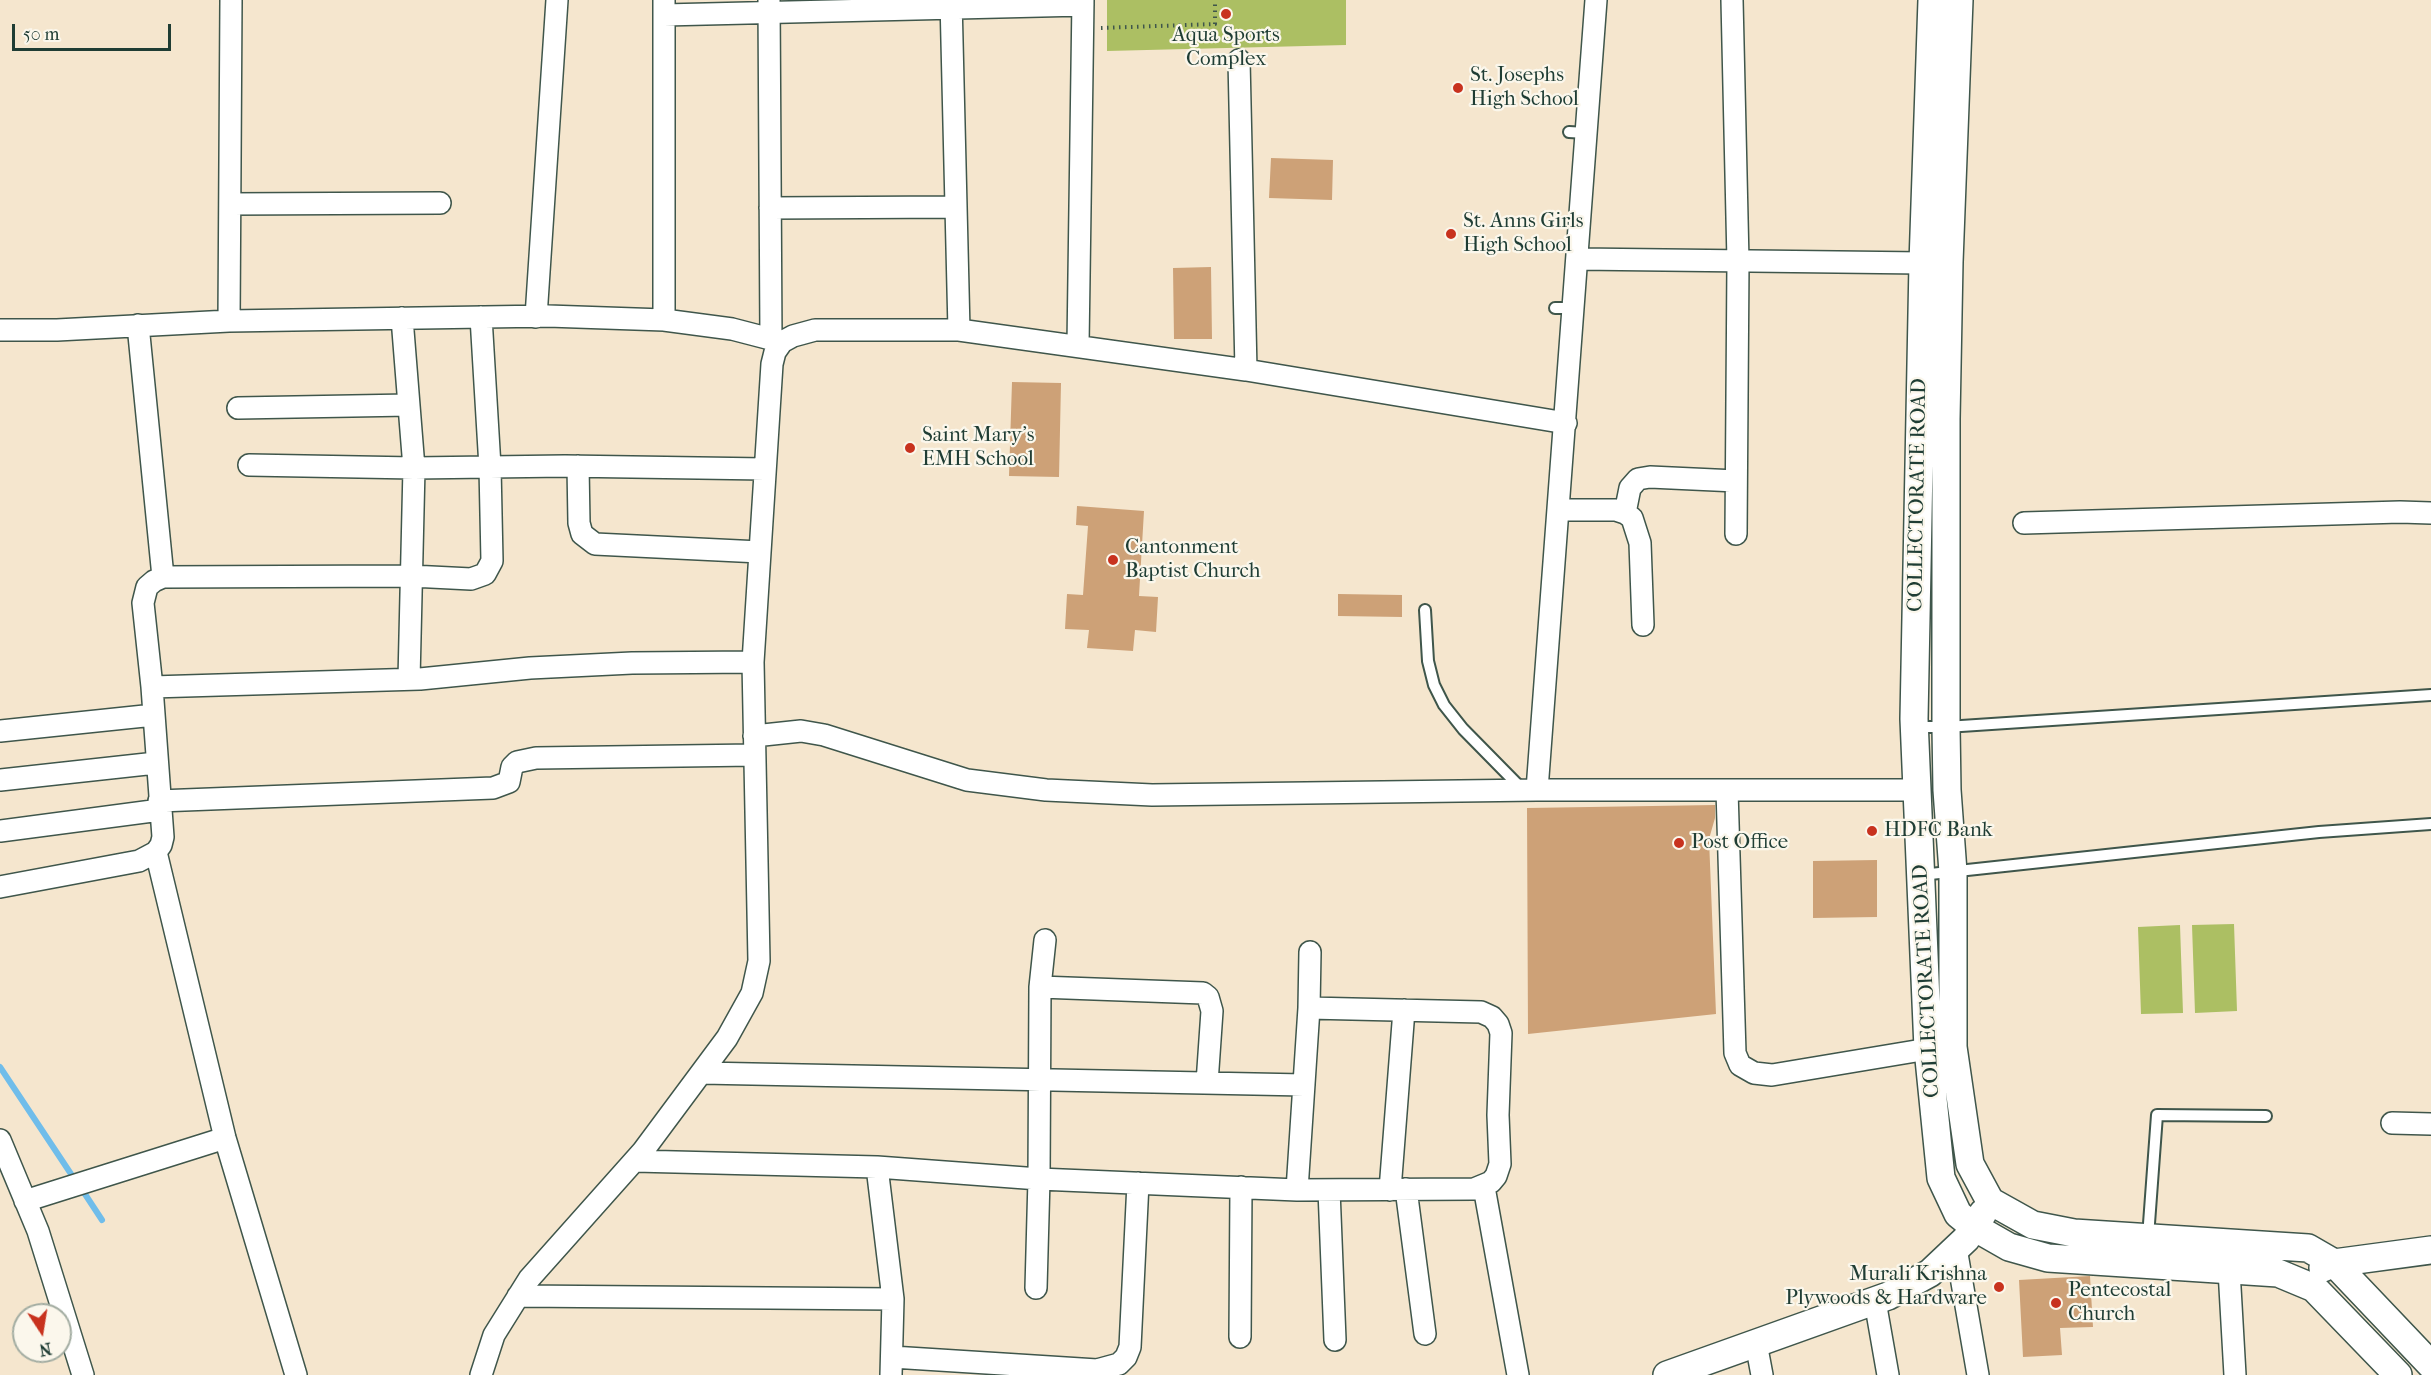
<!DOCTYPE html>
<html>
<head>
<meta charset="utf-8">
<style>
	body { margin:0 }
	#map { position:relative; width:2431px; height:1375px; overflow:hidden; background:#f5e6ce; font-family:"IM FELL French Canon",serif }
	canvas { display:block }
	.north { position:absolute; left:12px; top:1303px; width:60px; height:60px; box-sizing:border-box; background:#fbf7ec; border:2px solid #a3ada2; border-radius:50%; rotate:168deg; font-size:16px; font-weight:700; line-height:24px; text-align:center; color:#1f3d34 }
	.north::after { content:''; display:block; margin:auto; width:21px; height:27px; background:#c8321e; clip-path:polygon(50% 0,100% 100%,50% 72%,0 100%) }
	.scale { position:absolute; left:12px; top:24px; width:159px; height:27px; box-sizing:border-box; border:3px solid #1f3d34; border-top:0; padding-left:8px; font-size:18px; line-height:21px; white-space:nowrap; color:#1f3d34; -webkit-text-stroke:4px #fbf7ec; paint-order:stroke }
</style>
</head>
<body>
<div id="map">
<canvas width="2431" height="1375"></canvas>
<div class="north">N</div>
<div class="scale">50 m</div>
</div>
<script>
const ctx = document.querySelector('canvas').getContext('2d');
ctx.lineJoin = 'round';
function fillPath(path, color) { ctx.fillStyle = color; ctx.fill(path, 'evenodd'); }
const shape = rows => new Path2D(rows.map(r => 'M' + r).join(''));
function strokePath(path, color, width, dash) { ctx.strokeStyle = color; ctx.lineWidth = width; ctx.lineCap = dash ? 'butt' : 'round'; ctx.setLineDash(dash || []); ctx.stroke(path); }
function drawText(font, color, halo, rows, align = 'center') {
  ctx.font = font + ' "IM FELL French Canon",serif'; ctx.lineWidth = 4.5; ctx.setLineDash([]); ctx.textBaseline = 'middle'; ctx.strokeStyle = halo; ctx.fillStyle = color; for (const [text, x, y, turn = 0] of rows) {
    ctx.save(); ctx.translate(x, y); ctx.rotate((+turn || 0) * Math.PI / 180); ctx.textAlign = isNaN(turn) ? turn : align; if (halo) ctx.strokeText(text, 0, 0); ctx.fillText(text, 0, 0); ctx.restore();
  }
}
fillPath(shape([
	[1107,0,1346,0,1346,45,1107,51],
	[2234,924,2237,1011,2195,1013,2192,925],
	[2180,925,2183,1013,2141,1014,2138,927]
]), '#acbf63');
strokePath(shape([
	[0,1067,75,1180],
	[81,1188,102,1220]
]), '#70bdea', 6);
fillPath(shape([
	[1271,158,1333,160,1332,200,1269,198],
	[1211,267,1212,339,1174,339,1173,268],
	[1012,382,1061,383,1059,477,1009,476],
	[1077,506,1144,511,1139,596,1158,597,1156,632,1135,630,1133,651,1087,648,1089,630,1065,629,1067,594,1083,595,1088,526,1076,525],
	[1338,594,1402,595,1402,617,1338,616],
	[1715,805,1715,818,1709,839,1716,1014,1528,1034,1527,808],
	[1877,860,1877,917,1813,918,1813,861],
	[2090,1276,2093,1327,2060,1328,2062,1355,2023,1357,2019,1280]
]), '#cda177');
const service = shape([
	[1569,132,1586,133],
	[1555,308,1574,308],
	[1425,610,1428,661,1434,685,1444,705,1463,729,1522,789],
	[1914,727,1946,727,2431,695],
	[1921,875,2319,832,2431,824],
	[2148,1237,2157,1115,2266,1116]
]);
const minor = shape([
	[664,0,664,320],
	[769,0,771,339],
	[951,0,959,330],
	[1732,0,1738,261,1736,534],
	[664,15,1083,5],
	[1239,60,1246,370],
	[230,204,440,203],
	[770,208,956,207],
	[1578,259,1923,263],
	[536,317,557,0],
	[402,318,414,468,409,679],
	[229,321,231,0],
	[138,325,163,577],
	[0,330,57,330,229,321,548,316,664,320,732,329,782,342],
	[1078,345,1083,0],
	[238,408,409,405],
	[249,465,414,468,565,466,765,469],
	[578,466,579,523,582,534,595,544,760,552],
	[1559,510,1616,510,1625,513,1632,518,1640,543,1643,625],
	[1625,513,1630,488,1638,479,1650,477,1736,481],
	[2024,523,2400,512,2431,513],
	[152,687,420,679,530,668,632,663,753,662],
	[0,731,154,715],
	[754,736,801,731,824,735,967,780,1046,790,1152,795,1537,790,1917,790],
	[0,780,156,763],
	[1537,790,1596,0],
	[1727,790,1735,1053,1740,1065,1754,1073,1772,1075,1928,1049],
	[159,801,493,788,509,782,512,767,517,762,536,758,754,755],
	[0,831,160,810],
	[156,852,225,1138,296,1375],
	[0,887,139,861,156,852,161,845,163,837,152,687,143,603,147,587,154,581,163,577,411,576,471,579,485,574,492,561,490,467,481,317],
	[1040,987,1203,993,1208,997,1212,1011,1207,1083],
	[702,1073,1304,1085],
	[2392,1123,2431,1124],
	[0,1140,38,1231,83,1375],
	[635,1161,877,1167,1039,1179,1297,1190,1474,1189,1491,1182,1496,1176,1500,1164,1498,1115,1501,1033,1498,1024,1492,1017,1481,1012,1309,1008],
	[877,1167,893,1299,891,1375],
	[1484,1187,1518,1375],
	[1406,1189,1425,1334],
	[1297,1190,1309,1008,1310,952],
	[1329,1190,1335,1340],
	[1390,1190,1404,1010],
	[25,1201,225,1138],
	[1956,1248,1978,1375],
	[2229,1270,2235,1375],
	[1036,1288,1039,1179,1040,987,1045,940],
	[518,1296,893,1299],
	[1875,1301,1888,1375],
	[1240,1337,1241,1187],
	[1756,1343,1762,1375],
	[892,1357,1097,1370,1119,1364,1126,1357,1130,1347,1138,1183],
	[481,1375,494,1335,529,1279,643,1151,727,1038,752,993,759,961,753,662,772,364,775,352,782,342,793,336,815,330,959,330,1246,370,1566,423]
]);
const tertiary = shape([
	[1932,0,1923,263,1914,719,1928,1049,1941,1178,1958,1214,1974,1227,2009,1247,2048,1258,2278,1273,2314,1288,2398,1375],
	[1959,0,1949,262,1946,419,1946,727,1947,790,1953,872,1953,1047,1970,1164,1990,1201,2033,1225,2074,1233,2308,1248,2334,1263,2431,1365],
	[2323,1268,2334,1263,2431,1250],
	[1667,1375,1888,1296,1930,1273,1966,1239,1983,1213]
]);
strokePath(service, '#3f564b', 14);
strokePath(minor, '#3f564b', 24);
strokePath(tertiary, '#3f564b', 30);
strokePath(shape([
	[1101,28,1215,24,1215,0]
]), '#3f564b', 4, [1.5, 4.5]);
strokePath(service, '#fff', 10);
strokePath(minor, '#fff', 21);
strokePath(tertiary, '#fff', 27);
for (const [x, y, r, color] of [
	[1226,14,6,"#c8321e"],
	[1458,88,6,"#c8321e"],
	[1451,234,6,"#c8321e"],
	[910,448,6,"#c8321e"],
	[1113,560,6,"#c8321e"],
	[1872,831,6,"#c8321e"],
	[1679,843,6,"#c8321e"],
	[1999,1287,6,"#c8321e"],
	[2056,1303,6,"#c8321e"]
]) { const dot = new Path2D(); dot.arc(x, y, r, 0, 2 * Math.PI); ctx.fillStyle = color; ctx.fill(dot); strokePath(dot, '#fbf7ec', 2); }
drawText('21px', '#1f3d34', '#fbf7ec', [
	["Aqua Sports",1226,36,"center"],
	["Complex",1226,60,"center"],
	["St. Josephs",1470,76],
	["High School",1470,100],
	["St. Anns Girls",1463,222],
	["High School",1463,246],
	["Saint Mary's",922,436],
	["EMH School",922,460],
	["Cantonment",1125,548],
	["Baptist Church",1125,572],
	["HDFC Bank",1884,831],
	["Post Office",1691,843],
	["Murali Krishna",1987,1275,"right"],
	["Plywoods & Hardware",1987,1299,"right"],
	["Pentecostal",2068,1291],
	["Church",2068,1315]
], 'left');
drawText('21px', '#1f3d34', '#fbf7ec', [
	["COLLECTORATE ROAD",1918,495,-89],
	["COLLECTORATE ROAD",1927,981,-93]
]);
</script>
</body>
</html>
